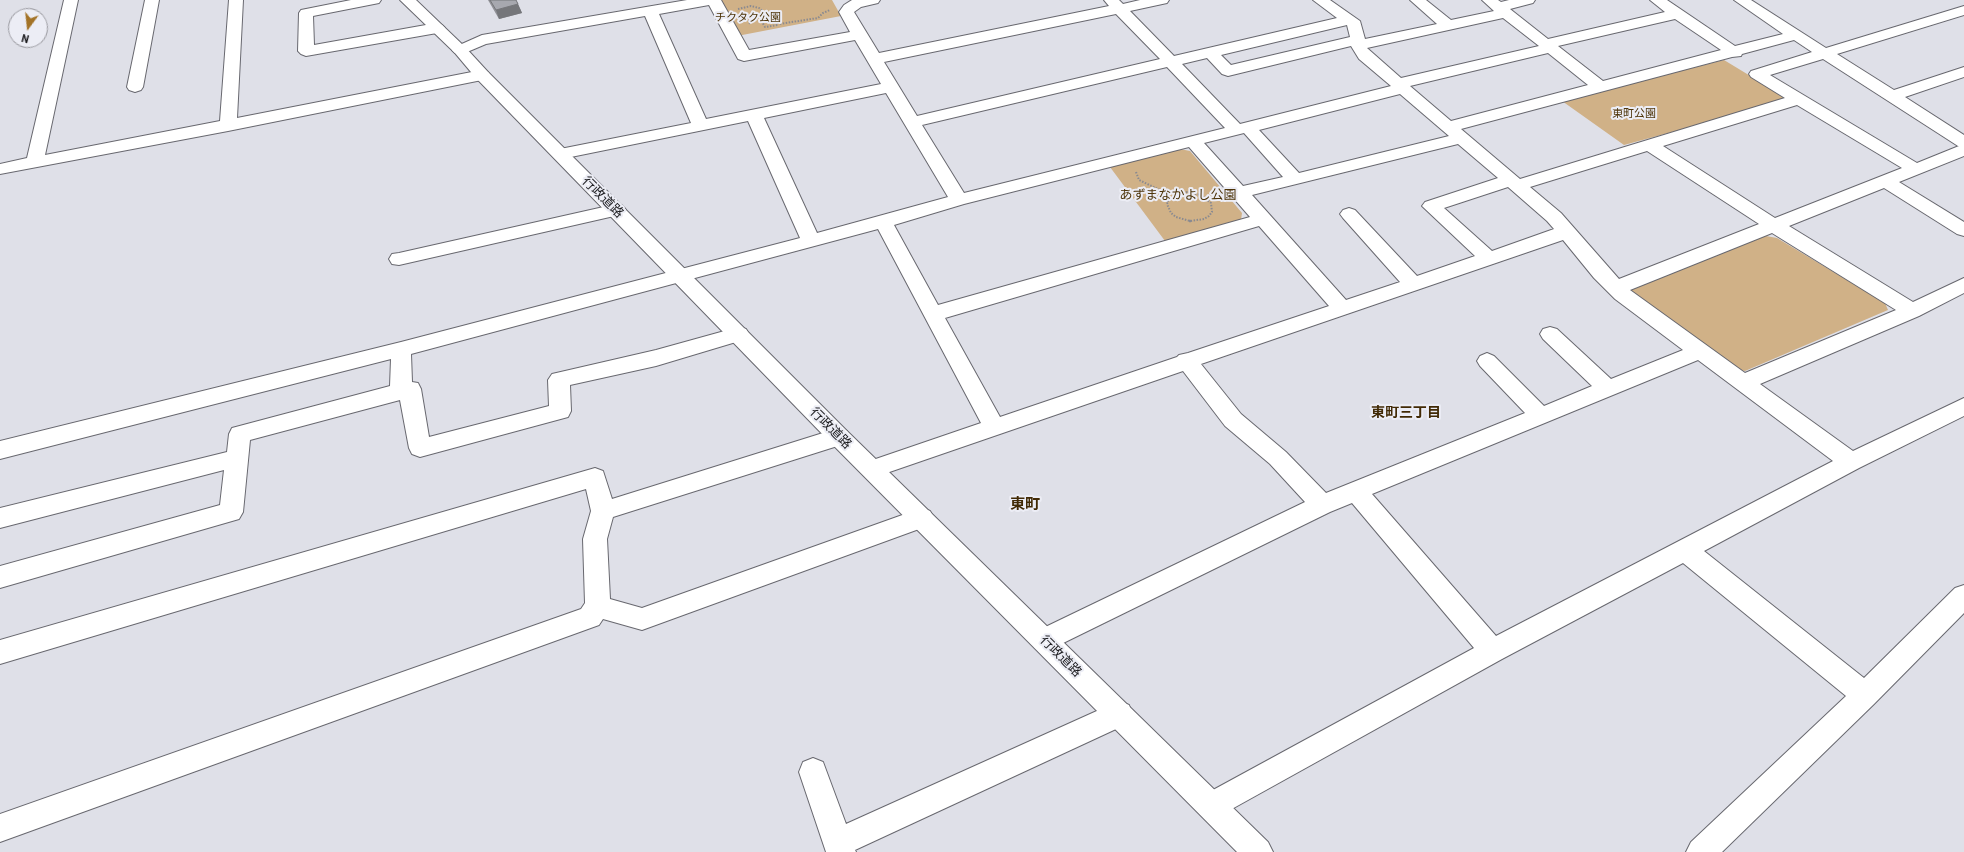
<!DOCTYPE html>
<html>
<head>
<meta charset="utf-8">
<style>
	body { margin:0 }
	#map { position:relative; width:1964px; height:852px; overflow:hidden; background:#dfe0e8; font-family:Barlow,sans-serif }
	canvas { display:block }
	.north { position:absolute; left:8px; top:8px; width:40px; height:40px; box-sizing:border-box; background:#ecedf5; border:1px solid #99999f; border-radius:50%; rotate:195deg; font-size:11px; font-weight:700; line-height:16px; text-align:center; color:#1c1c1f }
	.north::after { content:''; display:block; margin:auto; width:14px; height:18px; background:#a37327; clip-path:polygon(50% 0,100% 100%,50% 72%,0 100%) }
</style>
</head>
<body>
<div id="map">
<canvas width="1964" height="852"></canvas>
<div class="north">N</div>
</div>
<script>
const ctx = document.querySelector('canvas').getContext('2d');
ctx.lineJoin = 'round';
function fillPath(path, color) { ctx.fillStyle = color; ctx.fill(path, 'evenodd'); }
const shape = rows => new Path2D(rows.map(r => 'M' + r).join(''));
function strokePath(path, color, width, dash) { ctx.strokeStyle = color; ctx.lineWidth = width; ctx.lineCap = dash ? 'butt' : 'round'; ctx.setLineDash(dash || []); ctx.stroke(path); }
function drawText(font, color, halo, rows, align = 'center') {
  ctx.font = font + ' Barlow,"Noto Sans JP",sans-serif'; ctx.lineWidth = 4; ctx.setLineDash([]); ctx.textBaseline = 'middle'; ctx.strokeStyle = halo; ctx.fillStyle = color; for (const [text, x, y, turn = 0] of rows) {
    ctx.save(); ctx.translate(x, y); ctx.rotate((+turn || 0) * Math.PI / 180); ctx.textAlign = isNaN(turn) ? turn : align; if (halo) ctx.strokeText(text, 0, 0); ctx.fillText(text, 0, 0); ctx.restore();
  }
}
fillPath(shape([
	[721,0,832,0,841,16,737,36],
	[1724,60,1785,97,1786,101,1624,145,1562,101],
	[1180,149,1190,151,1242,213,1241,220,1165,241,1110,167],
	[1766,236,1777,238,1885,303,1888,310,1745,371,1733,369,1632,295,1631,288]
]), '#d0b187');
const minor = shape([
	[64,0,78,0,45,155,220,121,229,0,243,0,237,118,482,70,488,72,490,75,488,78,482,80,228,131,0,174,0,164,27,158,64,0],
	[145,0,159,0,143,87,141,90,135,92,129,90,127,87,145,0],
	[351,0,381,0,379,3,374,4,313,16,314,45,437,23,442,25,445,28,442,31,437,33,306,56,301,54,298,51,299,13,301,10,351,0],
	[687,0,721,0,749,50,850,32,839,12,844,5,852,0,880,0,878,3,861,7,854,12,879,53,1109,6,1104,0,1119,0,1123,4,1140,0,1169,0,1167,3,1130,11,1174,56,1337,18,1313,0,1330,0,1360,21,1365,39,1437,24,1410,0,1426,0,1451,20,1494,11,1482,0,1498,0,1501,2,1509,0,1535,0,1533,3,1510,9,1548,39,1665,12,1650,0,1667,0,1735,46,1783,34,1734,0,1751,0,1826,48,1964,6,1964,15,1837,54,1894,90,1964,67,1964,77,1905,97,1964,135,1964,156,1899,182,1964,222,1964,236,1957,234,1884,188,1789,226,1913,302,1964,278,1964,293,1919,316,1760,384,1853,451,1964,398,1964,416,1859,468,1704,551,1864,678,1955,588,1964,585,1964,613,1874,704,1722,852,1686,852,1691,842,1846,696,1683,563,1502,659,1212,820,1202,816,1198,806,1202,796,1474,648,1352,503,1330,512,1053,648,1044,651,1035,648,1031,640,1035,632,1305,502,1270,464,1225,426,1183,371,872,478,864,475,861,469,864,463,981,423,878,229,411,354,412,382,418,383,421,389,429,437,549,406,548,380,552,374,656,350,739,327,746,329,749,334,746,339,656,366,570,385,571,411,568,417,420,457,412,454,409,448,400,400,250,440,243,512,239,519,0,588,0,566,220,505,224,470,0,528,0,508,227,452,229,434,232,428,390,386,391,359,0,459,0,441,401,342,800,238,748,121,561,159,555,158,552,154,555,150,691,123,645,16,486,44,460,55,455,53,452,50,455,47,482,35,687,0],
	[709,5,738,59,744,61,855,40,881,84,706,119,659,14,709,5],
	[1116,14,1160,59,917,116,884,62,1116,14],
	[1503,18,1539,46,1401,78,1367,48,1503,18],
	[1675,19,1721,50,1603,81,1558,46,1675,19],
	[1347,25,1350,37,1231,65,1221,55,1347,25],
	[1794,40,1812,52,1751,71,1749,74,1751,77,1785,98,1520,179,1461,129,1732,57,1741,56,1742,54,1794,40],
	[1351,46,1359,59,1391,86,1240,124,1182,64,1207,58,1222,74,1228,76,1351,46],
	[1548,53,1588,85,1451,121,1410,86,1548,53],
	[1823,59,1958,146,1959,146,1917,163,1770,75,1823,59],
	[1167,67,1225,128,964,193,922,125,1167,67],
	[886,93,948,197,817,233,764,118,886,93],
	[1400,94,1449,136,1299,173,1259,130,1400,94],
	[1797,105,1902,168,1775,218,1663,146,1797,105],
	[1244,133,1283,177,1243,186,1204,143,1244,133],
	[1458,144,1498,178,1425,202,1422,206,1475,256,1417,276,1355,210,1349,208,1343,210,1340,214,1343,218,1400,282,1346,300,1252,195,1458,144],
	[1189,147,1250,217,938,305,894,225,964,204,1189,147],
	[1647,151,1759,224,1619,279,1561,213,1530,187,1647,151],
	[1508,187,1547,221,1554,229,1492,251,1444,208,1508,187],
	[1259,226,1329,306,1188,353,1179,355,1177,357,1000,417,945,318,1259,226],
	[1772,233,1896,310,1745,373,1630,290,1772,233],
	[1563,240,1594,278,1615,299,1683,350,1611,379,1557,329,1550,327,1543,329,1540,334,1543,339,1592,386,1544,406,1494,356,1487,353,1480,356,1477,361,1480,366,1525,413,1326,493,1286,452,1241,414,1201,364,1563,240],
	[1698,360,1833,461,1496,636,1372,494,1698,360],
	[617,204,623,206,626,210,623,214,399,265,392,264,389,259,392,254,399,253,617,204],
	[839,428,847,431,850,437,847,443,613,517,607,539,610,599,642,608,922,508,930,511,934,518,930,525,642,630,603,619,599,625,0,842,0,814,581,609,585,603,583,539,591,511,586,489,0,664,0,640,595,468,603,471,612,499,839,428],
	[1119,701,1129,705,1132,714,1129,723,855,850,856,852,826,852,799,772,803,762,813,758,823,762,846,824,1119,701]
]);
const highway = shape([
	[400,0,416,0,465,47,488,72,847,431,1268,842,1273,852,1237,852,831,443,476,78,455,53,400,0]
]);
strokePath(minor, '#68686f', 2);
strokePath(highway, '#68686f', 2);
strokePath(shape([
	[738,9,751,6,759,8,779,24,818,18,823,13,830,10],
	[772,20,762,22,765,27,778,25],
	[750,24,749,21,754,16,768,15],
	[1136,172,1139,180,1162,191,1168,202],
	[1186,192,1201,195,1211,203,1212,212,1209,216,1204,219,1190,221,1176,217,1171,213,1167,204,1169,199,1179,193,1186,192]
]), '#8a8a90', 2, [1.5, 1.5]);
strokePath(shape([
	[1189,221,1191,221]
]), '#8a8a90', 2.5, [2, 2]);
fillPath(minor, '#fff');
fillPath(highway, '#fff');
fillPath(shape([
	[488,0,516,0,518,4,522,13,499,19]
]), '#909096');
fillPath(shape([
	[518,4,522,13,499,19,496,10]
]), '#75767a');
const building = shape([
	[490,0,516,0,518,4,496,10,490,0]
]);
fillPath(building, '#a7a8af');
strokePath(building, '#75767a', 1);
drawText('11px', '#4d3409', '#ecedf5', [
	["チクタク公園",748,17],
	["東町公園",1634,113]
]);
drawText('13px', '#4d3409', '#ecedf5', [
	["あずまなかよし公園",1178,195]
]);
drawText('13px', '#1c1c1f', '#ecedf5', [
	["行政道路",603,197,45],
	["行政道路",831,428,45],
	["行政道路",1061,656,45]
]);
drawText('bold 14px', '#412a05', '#ecedf5', [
	["東町三丁目",1406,412]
]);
drawText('bold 15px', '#412a05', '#ecedf5', [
	["東町",1025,504]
]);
</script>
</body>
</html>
